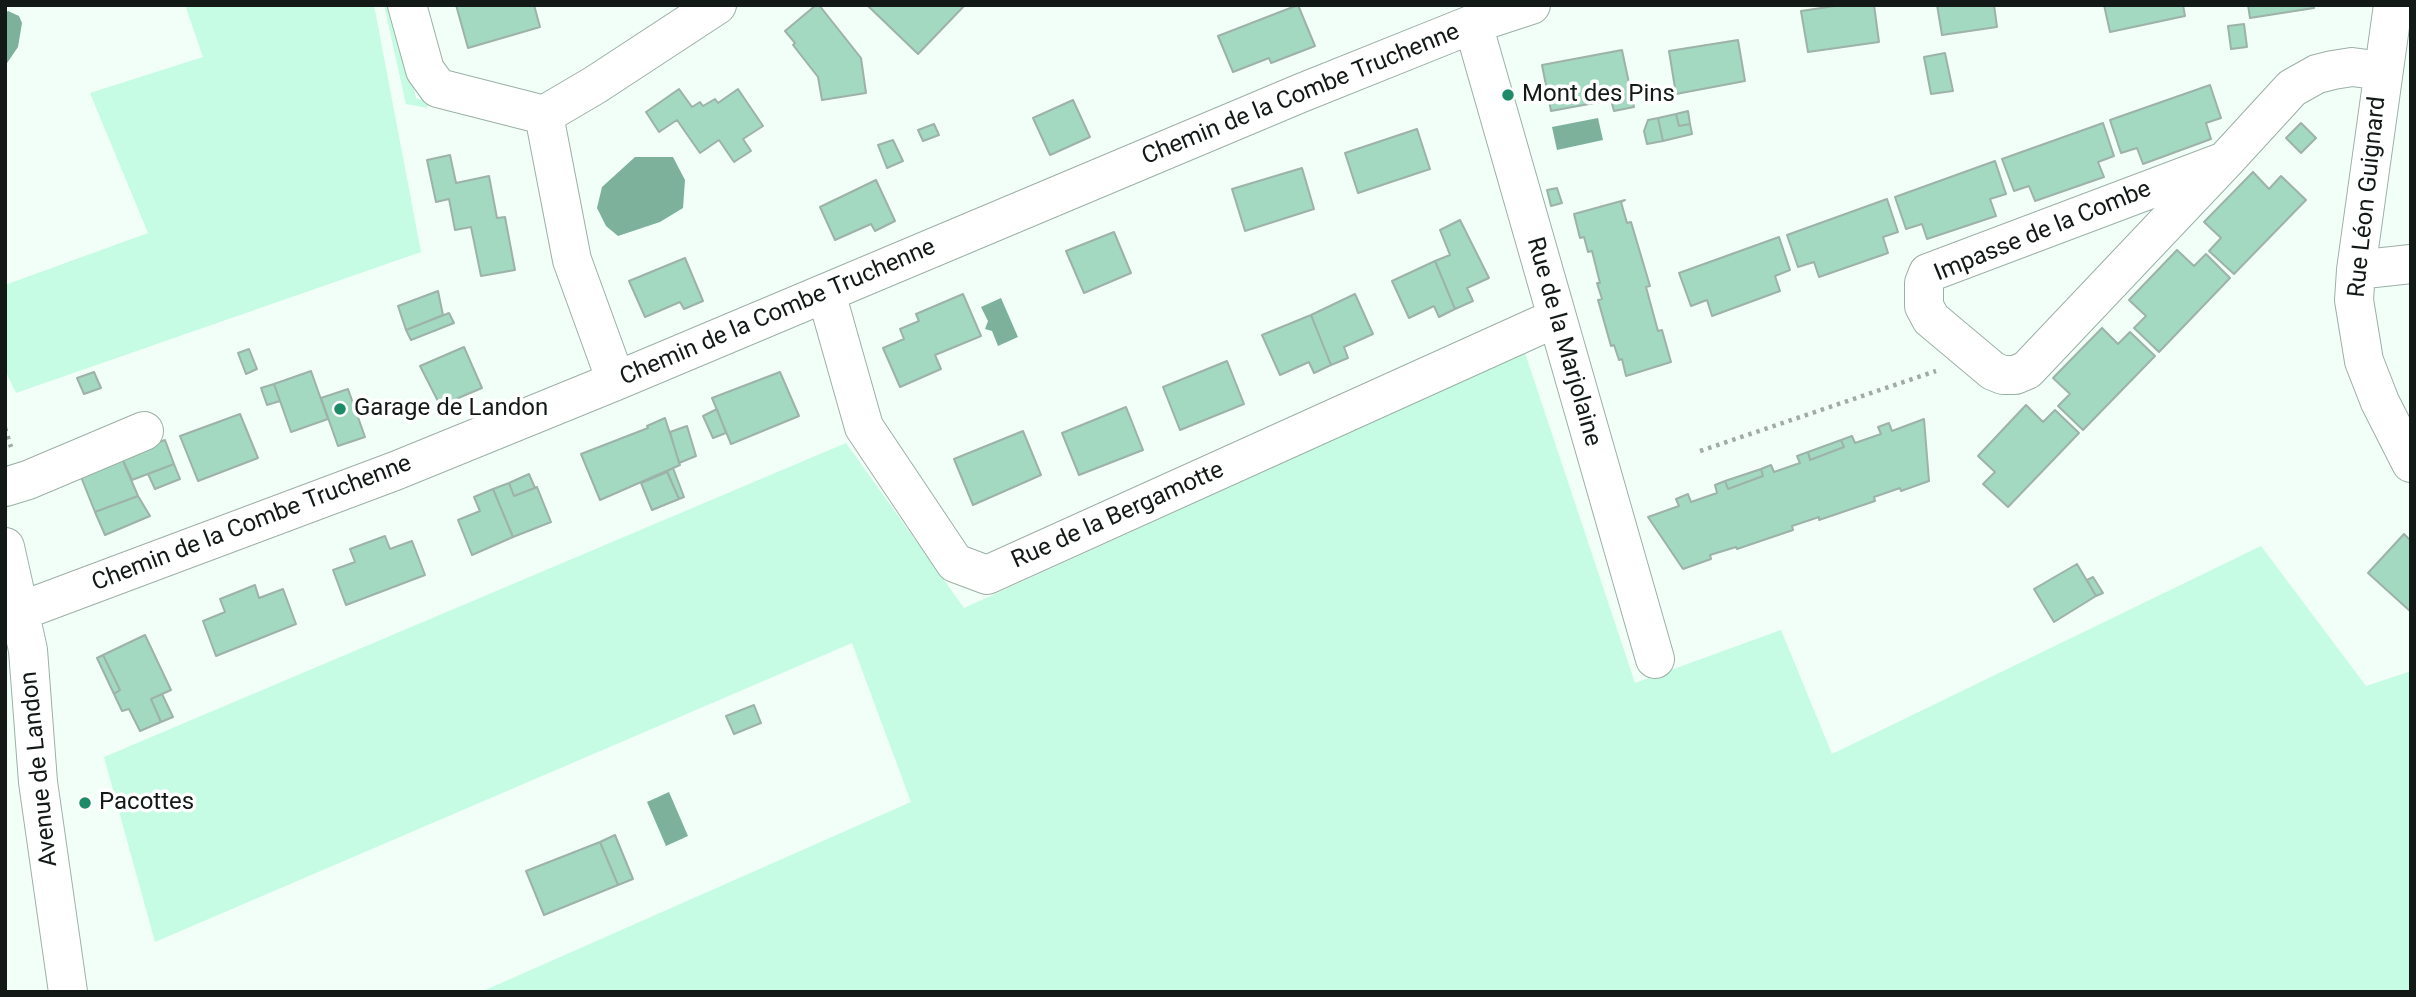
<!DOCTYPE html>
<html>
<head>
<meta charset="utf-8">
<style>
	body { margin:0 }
	#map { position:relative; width:2416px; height:997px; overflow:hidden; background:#f2fff9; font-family:Roboto,sans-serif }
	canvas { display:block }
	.frame { position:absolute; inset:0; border:7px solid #121916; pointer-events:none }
</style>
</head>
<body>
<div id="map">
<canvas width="2416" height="997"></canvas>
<div class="frame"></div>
</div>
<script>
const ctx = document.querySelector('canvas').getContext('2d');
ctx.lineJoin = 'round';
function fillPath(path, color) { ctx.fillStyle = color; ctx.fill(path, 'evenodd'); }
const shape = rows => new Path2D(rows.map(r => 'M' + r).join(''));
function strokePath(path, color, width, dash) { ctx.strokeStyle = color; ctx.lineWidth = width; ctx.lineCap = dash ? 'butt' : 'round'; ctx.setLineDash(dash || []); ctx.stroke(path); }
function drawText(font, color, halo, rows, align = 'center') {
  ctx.font = font + ' Roboto,sans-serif'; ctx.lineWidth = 7; ctx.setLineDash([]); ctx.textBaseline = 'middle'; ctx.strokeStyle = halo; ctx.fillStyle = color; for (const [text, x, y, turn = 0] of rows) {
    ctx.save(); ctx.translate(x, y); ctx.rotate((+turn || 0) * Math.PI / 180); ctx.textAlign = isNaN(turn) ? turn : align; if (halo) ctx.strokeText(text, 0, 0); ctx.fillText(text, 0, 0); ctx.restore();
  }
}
fillPath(shape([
	[185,5,374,5,421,252,16,393,5,370,5,285,148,233,90,93,203,57],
	[384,5,396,5,416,98,428,102,427,108,406,104],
	[1525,353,1635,683,1781,630,1832,754,2261,546,2366,686,2411,671,2411,817,2409,818,2411,822,2411,992,481,992,911,802,852,643,155,942,104,757,846,443,964,608]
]), '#c6fbe4');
fillPath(shape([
	[8,11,19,16,22,23,18,47,5,66,5,13],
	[1598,118,1603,140,1557,150,1552,127],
	[635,157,673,157,685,180,683,208,660,222,618,236,606,226,597,208,602,187],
	[1001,298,1018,337,998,346,992,331,985,329,988,321,981,307],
	[669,792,688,836,666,846,647,802]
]), '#7db19b');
const building = shape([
	[456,5,534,5,540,27,468,48,456,5],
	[816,5,819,5,861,58,866,93,822,100,818,77,793,45,795,43,785,31,816,5],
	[867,5,965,5,918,54,867,5],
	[1298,5,1315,46,1271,63,1269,58,1233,72,1218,36,1298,5],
	[1841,5,1874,5,1879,42,1808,52,1801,11,1841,5],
	[1937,5,1994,5,1997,27,1942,35,1937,5],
	[2104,5,2183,5,2185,16,2110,32,2104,5],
	[2248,5,2314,5,2314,8,2250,18,2248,5],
	[2244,24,2247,47,2231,49,2228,26,2244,24],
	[1738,40,1745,81,1676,94,1669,51,1738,40],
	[1622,50,1634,107,1614,111,1611,100,1551,111,1542,65,1622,50],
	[1945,53,1953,91,1931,94,1924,57,1945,53],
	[2210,85,2221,118,2206,123,2211,139,2143,164,2137,148,2121,153,2110,120,2210,85],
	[679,89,692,107,700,102,703,106,715,99,718,103,738,89,763,126,743,139,751,151,734,162,719,140,700,153,677,120,659,132,646,112,679,89],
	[1073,100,1090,137,1050,155,1033,118,1073,100],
	[1688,111,1690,124,1679,126,1676,114,1688,111],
	[1676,114,1679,126,1690,124,1692,134,1663,141,1658,118,1676,114],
	[1658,118,1663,141,1647,144,1644,131,1648,120,1658,118],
	[2103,123,2114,156,2098,162,2104,177,2035,201,2029,186,2014,191,2002,159,2103,123],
	[2301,123,2316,138,2301,153,2286,138,2301,123],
	[934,124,939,135,923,141,918,130,934,124],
	[1417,129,1430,169,1358,193,1345,153,1417,129],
	[893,140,903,161,887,168,878,145,893,140],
	[450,155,456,183,489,176,497,218,505,217,515,270,481,276,471,227,455,230,449,199,436,202,427,160,450,155],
	[1995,161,2006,194,1990,199,1996,216,1927,239,1922,224,1906,229,1895,197,1995,161],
	[1302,168,1314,209,1245,231,1232,189,1302,168],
	[2253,172,2269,189,2281,176,2306,200,2234,274,2209,251,2221,238,2204,222,2253,172],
	[876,180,895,221,875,231,871,224,835,240,820,207,876,180],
	[1557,188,1562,203,1551,206,1547,190,1557,188],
	[1887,199,1898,232,1883,237,1888,253,1819,277,1814,262,1798,267,1787,235,1887,199],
	[1625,200,1621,202,1627,223,1631,222,1650,286,1646,287,1658,331,1662,330,1671,362,1626,376,1622,359,1619,360,1614,345,1611,346,1598,300,1602,299,1597,283,1600,283,1592,251,1588,252,1584,237,1580,238,1574,214,1625,200],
	[1460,220,1489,278,1467,288,1473,301,1455,309,1435,261,1450,255,1440,230,1460,220],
	[1114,232,1131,273,1084,293,1066,251,1114,232],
	[1779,237,1790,270,1775,276,1780,291,1712,316,1707,300,1691,306,1679,273,1779,237],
	[2177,250,2194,266,2206,254,2230,278,2159,352,2134,328,2146,316,2129,300,2177,250],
	[685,258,703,301,684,309,680,302,645,317,629,281,685,258],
	[1435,261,1455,309,1439,317,1434,306,1409,318,1392,281,1435,261],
	[438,291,443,315,406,330,398,306,438,291],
	[963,294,981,336,935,355,941,369,900,387,883,348,904,339,900,329,919,321,916,314,963,294],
	[1355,294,1373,334,1344,347,1348,358,1331,365,1311,315,1355,294],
	[449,313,454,323,411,340,406,330,449,313],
	[1311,315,1331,365,1314,373,1309,362,1280,375,1262,335,1311,315],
	[2102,328,2118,344,2130,332,2155,356,2083,430,2058,406,2070,394,2053,378,2102,328],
	[464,347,482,388,456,399,458,404,443,411,420,366,464,347],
	[249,349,257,369,246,374,238,353,249,349],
	[1227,361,1244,404,1180,430,1163,387,1227,361],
	[311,371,328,419,291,432,274,384,311,371],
	[94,372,101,388,84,394,77,378,94,372],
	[780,372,799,416,731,444,712,398,780,372],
	[274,384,280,401,267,405,261,388,274,384],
	[348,389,365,437,338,446,321,398,348,389],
	[2026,405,2043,422,2055,410,2079,433,2008,507,1983,484,1995,472,1978,456,2026,405],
	[1126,407,1143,450,1079,475,1062,433,1126,407],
	[717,409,726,433,713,438,703,416,717,409],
	[240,414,258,458,198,481,180,436,240,414],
	[665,418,680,465,600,500,581,454,648,428,647,426,665,418],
	[1924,419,1929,481,1901,491,1900,488,1874,497,1875,501,1819,520,1819,517,1792,526,1793,530,1737,549,1736,547,1710,555,1711,559,1683,569,1648,517,1679,506,1676,499,1688,494,1691,502,1717,493,1715,485,1725,481,1728,489,1763,476,1761,469,1771,465,1774,472,1800,463,1797,456,1808,452,1810,460,1844,447,1841,440,1852,436,1855,443,1881,434,1878,427,1889,423,1892,431,1924,419],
	[687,426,696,456,679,463,670,432,687,426],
	[1023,431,1041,475,973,505,954,459,1023,431],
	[165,440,174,464,132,480,121,456,165,440],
	[1841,440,1844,447,1810,460,1808,452,1841,440],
	[121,456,138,496,95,512,79,472,121,456],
	[174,464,180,479,155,489,148,474,174,464],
	[673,468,684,497,679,499,667,471,673,468],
	[1761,469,1763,476,1728,489,1725,481,1761,469],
	[667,472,679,499,652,510,641,483,667,472],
	[529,474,535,488,514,496,509,483,529,474],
	[509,483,514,496,537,487,551,522,513,537,493,489,509,483],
	[493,489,513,537,472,555,458,520,480,511,474,497,493,489],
	[138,496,150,516,105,535,95,512,138,496],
	[2404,534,2411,541,2411,612,2368,573,2404,534],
	[385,536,390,549,412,541,425,575,346,605,333,570,355,562,350,549,385,536],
	[2077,564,2096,596,2054,622,2034,589,2077,564],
	[2093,577,2103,593,2096,596,2087,580,2093,577],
	[255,585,259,598,283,589,296,624,216,656,203,621,225,612,220,599,255,585],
	[145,635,171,690,151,699,161,722,140,731,129,709,122,711,114,694,120,690,103,655,145,635],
	[103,655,120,690,114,694,97,658,103,655],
	[162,694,173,717,161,722,151,699,162,694],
	[754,705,761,723,734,734,726,716,754,705],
	[615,835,633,879,618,885,600,842,615,835],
	[600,842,618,885,544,915,526,871,600,842]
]);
fillPath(building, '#a3d8c1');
strokePath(building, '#9db2a9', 2);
const minor = shape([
	[407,5,425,70,438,88,544,115,595,85,717,5],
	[2393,5,2356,270,2354,300,2364,361,2380,402,2411,463],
	[1473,24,1655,659],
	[544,115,572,260,616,381],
	[2225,161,1928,273,1924,283,1924,306,1931,319,1993,371,2003,375,2015,375,2027,370,2225,161,2292,88,2317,74,2333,70,2352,67,2383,71],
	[2356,270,2411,264],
	[826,293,864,427,955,563,987,575,1556,318],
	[5,487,28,480,144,431],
	[5,547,28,650,38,782,68,992],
	[21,611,395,471,616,381,1301,93,1473,24,1531,5]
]);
strokePath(minor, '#9bb0a6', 40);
strokePath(shape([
	[5,428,11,447],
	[1700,451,1936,371]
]), '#a0aba6', 4.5, [3.5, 5]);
strokePath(minor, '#fff', 38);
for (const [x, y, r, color] of [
	[1508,95,7,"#1d8a68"],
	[340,409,7,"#1d8a68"],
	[85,803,7,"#1d8a68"]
]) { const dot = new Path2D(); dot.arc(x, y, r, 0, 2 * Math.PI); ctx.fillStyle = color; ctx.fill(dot); strokePath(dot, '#fff', 2.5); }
drawText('24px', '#121916', '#fff', [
	["Chemin de la Combe Truchenne",1301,95,-22],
	["Rue Léon Guignard",2368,197,-84],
	["Impasse de la Combe",2043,232,-22],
	["Chemin de la Combe Truchenne",778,313,-23],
	["Rue de la Marjolaine",1563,342,74],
	["Rue de la Bergamotte",1118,516,-24],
	["Chemin de la Combe Truchenne",252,524,-21],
	["Avenue de Landon",40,769,-96]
]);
drawText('24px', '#121916', '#fff', [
	["Mont des Pins",1522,95],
	["Garage de Landon",354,409],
	["Pacottes",99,803]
], 'left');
</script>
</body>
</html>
